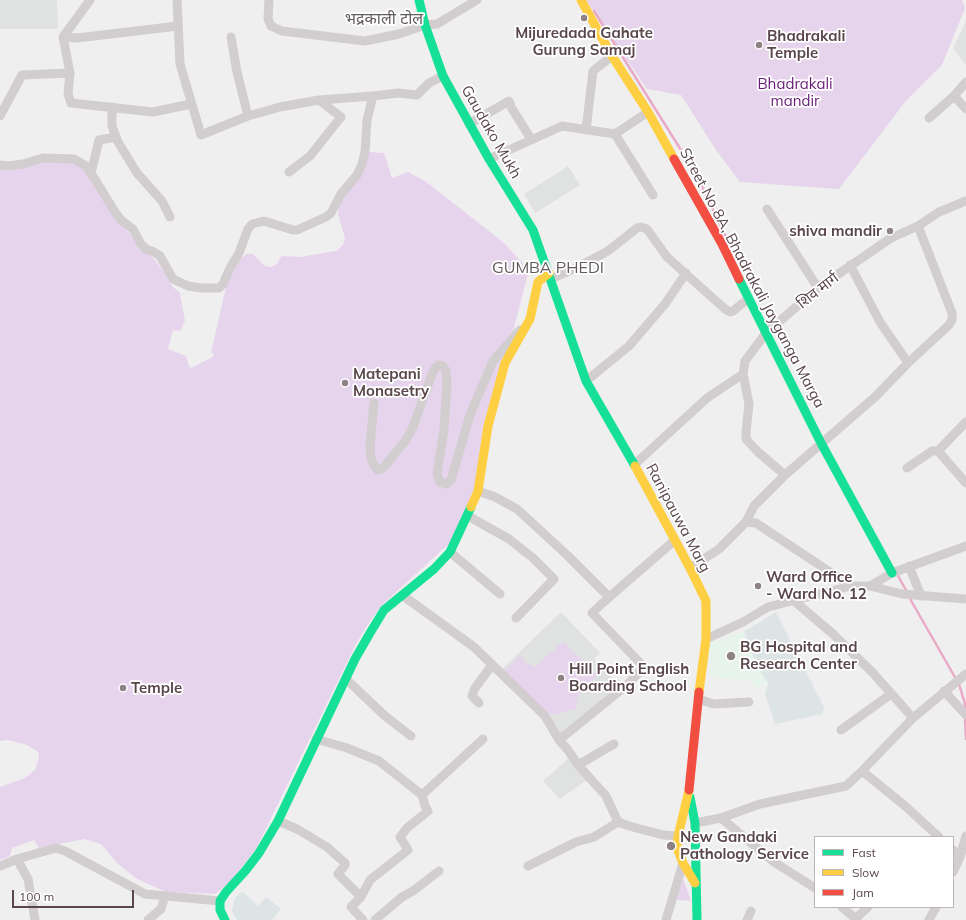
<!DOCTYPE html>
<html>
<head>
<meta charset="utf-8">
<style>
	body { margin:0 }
	#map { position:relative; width:966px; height:920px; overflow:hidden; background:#efefef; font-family:Mulish,sans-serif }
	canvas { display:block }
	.legend { position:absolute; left:814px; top:836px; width:140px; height:72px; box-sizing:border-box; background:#fff; border:1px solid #bdb5b7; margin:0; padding:5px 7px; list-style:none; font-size:12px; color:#5a474b }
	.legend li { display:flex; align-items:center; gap:8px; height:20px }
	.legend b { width:20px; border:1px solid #bdb5b7 }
	.scale { position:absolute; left:12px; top:890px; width:122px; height:18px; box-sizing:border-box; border:2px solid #5a474b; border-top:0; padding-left:5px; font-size:12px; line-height:14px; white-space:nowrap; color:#5a474b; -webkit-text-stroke:3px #fff; paint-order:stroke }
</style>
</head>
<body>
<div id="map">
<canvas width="966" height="920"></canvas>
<ul class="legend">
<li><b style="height:5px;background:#16e098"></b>Fast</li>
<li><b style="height:5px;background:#ffcf43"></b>Slow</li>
<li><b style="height:5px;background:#f24e42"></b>Jam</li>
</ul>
<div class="scale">100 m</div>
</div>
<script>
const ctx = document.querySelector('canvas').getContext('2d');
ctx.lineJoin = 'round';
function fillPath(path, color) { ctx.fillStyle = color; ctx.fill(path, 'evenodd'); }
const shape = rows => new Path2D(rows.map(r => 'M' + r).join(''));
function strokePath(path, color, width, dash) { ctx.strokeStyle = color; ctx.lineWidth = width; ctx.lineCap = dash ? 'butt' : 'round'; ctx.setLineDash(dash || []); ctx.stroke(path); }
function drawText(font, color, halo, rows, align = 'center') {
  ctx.font = font + ' Mulish,"Noto Sans Devanagari",sans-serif'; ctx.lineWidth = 3.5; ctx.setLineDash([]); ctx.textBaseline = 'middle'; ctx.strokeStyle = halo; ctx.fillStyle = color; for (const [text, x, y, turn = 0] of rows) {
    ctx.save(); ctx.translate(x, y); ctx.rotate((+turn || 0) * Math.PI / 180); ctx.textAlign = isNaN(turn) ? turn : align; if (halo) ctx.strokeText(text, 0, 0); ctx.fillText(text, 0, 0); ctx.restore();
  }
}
fillPath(shape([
	[776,612,824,707,822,714,775,724,765,694,768,683,757,667,744,632],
	[242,891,258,906,266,897,281,909,272,920,238,920,234,916,232,910,235,898]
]), '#dce4e5');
fillPath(shape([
	[0,0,57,0,58,28,54,29,0,29],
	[966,21,966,65,953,49],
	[568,166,580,185,535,213,524,194],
	[561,612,600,653,594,659,620,686,561,737,501,670],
	[569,758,587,780,560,799,543,781]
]), '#e0e1e1');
fillPath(shape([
	[744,632,757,667,768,683,756,688,751,680,710,677,709,644]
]), '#e6f4ec');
fillPath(shape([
	[586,0,962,0,965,8,942,65,905,102,839,189,740,182,716,150,681,95,647,89],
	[369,152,384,153,392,178,408,172,425,181,503,242,529,270,487,431,477,489,453,540,381,606,370,621,356,644,256,849,229,883,215,894,166,892,137,879,118,864,101,844,84,839,39,848,34,840,12,848,10,856,0,860,0,787,25,778,35,770,39,758,38,752,27,745,8,740,0,741,0,167,43,160,72,160,83,166,118,220,136,241,138,248,140,250,149,254,154,259,168,277,172,286,180,293,185,321,180,331,173,330,168,349,186,356,189,366,191,368,213,357,214,354,211,353,226,287,231,274,241,258,247,254,253,254,265,266,271,267,277,264,280,258,282,256,300,257,329,252,336,251,343,245,345,238,338,215,339,203],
	[563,642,597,675,579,694,576,701,577,708,553,715,543,710,504,671,521,655,524,662,535,667],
	[683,878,691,901,677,900]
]), '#e6d4ed');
strokePath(shape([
	[594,11,696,174,728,241],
	[897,574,907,592],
	[909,597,956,679],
	[959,684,965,704,965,710],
	[965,717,966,739]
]), '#e9aac8', 2.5);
strokePath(shape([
	[177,0,180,64,201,135,248,116,280,107,319,100,373,96],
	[269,0,268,19,271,26,282,31,365,41,399,34,425,25,437,24,477,0],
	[63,37,77,38,178,26],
	[231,37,237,72,248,116],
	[70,73,63,37,90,0],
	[966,82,954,96,966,109],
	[112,107,112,126,118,142,137,173,162,201,170,217],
	[0,116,22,75,70,73,68,94,71,103,153,112,191,104],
	[929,118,954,96],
	[469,124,509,101,511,107,531,139],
	[586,130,593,71,612,56],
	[615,134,653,195],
	[489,159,562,126,615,134,648,112],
	[0,165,8,166,23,164,43,158,74,159,86,166,96,181,115,212,121,220,133,229,141,244,146,249,154,252,160,256,173,279,188,286,201,288,219,288,223,284,230,268,239,253,248,229,252,224,264,221,293,230,297,230,326,217,331,213,341,194,357,175,362,164,365,152,367,120,373,96,398,93,417,95,429,83,443,76],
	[289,172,310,156,341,117,319,100],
	[91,173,99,140,116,137],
	[767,209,818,288],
	[850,265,880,322,908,363],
	[551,279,576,268,608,251,637,228,641,227,647,229,667,257,725,309,730,312,733,311,748,299],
	[586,381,629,346,665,304,686,273],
	[374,403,370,446,371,458,374,466,378,470,384,467,406,440,413,427,432,374,436,367,439,365,443,366,446,371,447,384,444,429,437,474,440,482,446,484,451,480,470,415,493,361,520,330],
	[938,451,966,422],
	[634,465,707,398,743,374],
	[907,468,932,451,938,451,966,483],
	[785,475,758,452,746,439,746,432,749,404,743,374,745,361,766,333,818,288,891,238,918,226,939,212,966,201],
	[478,491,495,497,517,509,567,555,609,597],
	[468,516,509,539,533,558,554,579,516,618],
	[746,522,756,523,851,586],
	[450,552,500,594],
	[909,566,921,596],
	[690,568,719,549,746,522,754,506,785,475,875,397,908,363,949,325,952,320,952,313,918,226],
	[870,586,902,594,966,599],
	[402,595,474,647,545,716,559,740,568,750,578,765,606,796,618,822],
	[793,600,833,634,873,673,913,718],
	[706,639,743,622,768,607,851,586,870,586,892,573,966,546],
	[346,679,385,716,411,736],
	[944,691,966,715],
	[698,699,714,704,749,702],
	[479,703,472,696,475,688,492,665],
	[841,730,891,694],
	[316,739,347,748,379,761,422,795,483,739],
	[559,740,627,685,644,667,592,613,607,599,675,540],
	[578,765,614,744],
	[721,818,774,862,815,888],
	[278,821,297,829,327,847,345,863,345,865,338,874,361,897,351,907,363,920],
	[695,823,721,818,760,804,846,786,862,771],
	[939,837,904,805,862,771,913,718,966,674],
	[953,850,960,857],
	[17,859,28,879,35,920],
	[0,866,17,859,56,848,65,851,145,894,220,901],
	[528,866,576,842,594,837,618,822,629,826,663,835,678,836],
	[953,872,960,857,966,836],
	[361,897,370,880,408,850,400,837,407,828,428,811,425,806,422,795],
	[842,907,857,920],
	[148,920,161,909,165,896],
	[375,920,402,897,413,891,439,871],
	[666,920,683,863],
	[747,920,751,911],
	[854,920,868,907],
	[929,920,936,907]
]), '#d2cdce', 9);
strokePath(shape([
	[419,0,425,25,443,76,489,159,533,230,586,381,635,466],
	[739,279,821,443,892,573],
	[690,797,695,823,697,920],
	[225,920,220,910,220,901,226,892,246,870,259,853,278,821,355,659,370,633,384,610,434,569,450,552,471,507]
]), '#16e098', 9);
strokePath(shape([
	[581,0,612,56,648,112,674,159],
	[635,466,690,568,706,601,706,639,699,692],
	[471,507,478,491,488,426,505,363,530,319,538,282,549,273],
	[689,790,678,836,677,848,683,863,695,883]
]), '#ffcf43', 9);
strokePath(shape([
	[674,159,722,244,739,279],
	[689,790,699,692]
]), '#f24e42', 9);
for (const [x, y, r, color] of [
	[584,18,4,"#8e8284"],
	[759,45,4,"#8e8284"],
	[890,231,4,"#8e8284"],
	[345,383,4,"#8e8284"],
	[758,586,4,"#8e8284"],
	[731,656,5,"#8e8284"],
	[561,678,4,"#8e8284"],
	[123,688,4,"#8e8284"],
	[671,846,5,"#8e8284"]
]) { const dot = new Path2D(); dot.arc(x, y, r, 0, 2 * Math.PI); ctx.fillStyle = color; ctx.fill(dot); strokePath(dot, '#fff', 1.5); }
drawText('bold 15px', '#5a474b', '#fff', [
	["Mijuredada Gahate",584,33,"center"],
	["Gurung Samaj",584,50,"center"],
	["Bhadrakali",767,36],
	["Temple",767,53],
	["shiva mandir",882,231,"right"],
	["Matepani",353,374],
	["Monasetry",353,391],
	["Ward Office",766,577],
	["- Ward No. 12",766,594],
	["BG Hospital and",740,647],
	["Research Center",740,664],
	["Hill Point English",569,669],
	["Boarding School",569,686],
	["Temple",131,688],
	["New Gandaki",680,837],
	["Pathology Service",680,854]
], 'left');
drawText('15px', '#671c77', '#fff', [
	["Bhadrakali",795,84],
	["mandir",795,101]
]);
drawText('15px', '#5a474b', '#fff', [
	["Gaudako Mukh",491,132,60],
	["Street No 8A, Bhadrakali Jayganga Marga",752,278,62],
	["शिव मार्ग",818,291,-38],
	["Ranipauwa Marg",678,518,62]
]);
drawText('16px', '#625b5c', '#fff', [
	["भद्रकाली टोल",384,19],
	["GUMBA PHEDI",548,268]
]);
</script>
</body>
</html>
